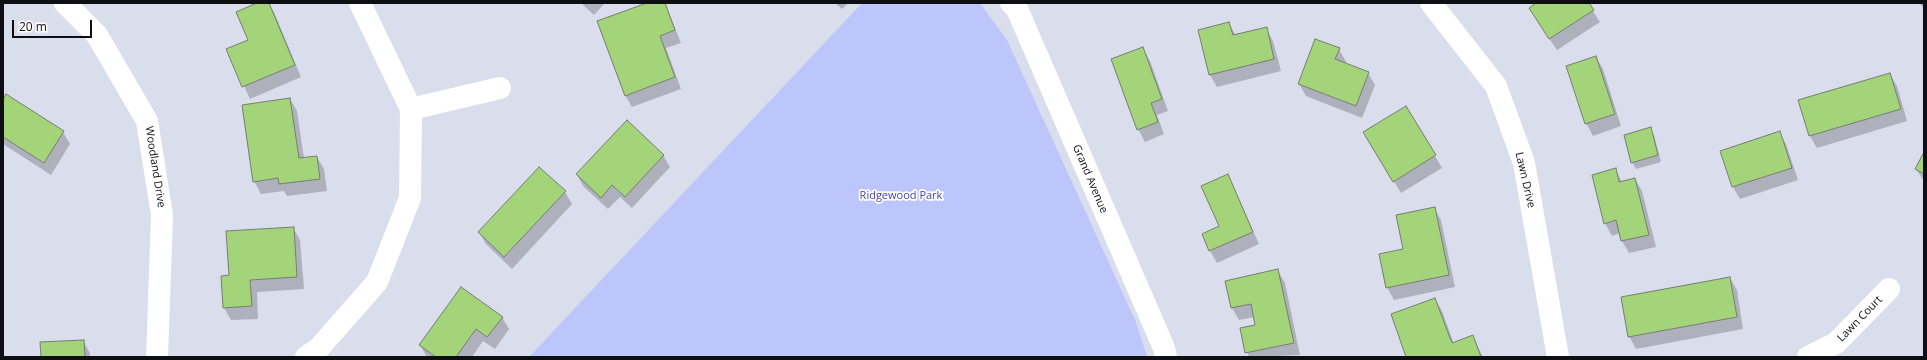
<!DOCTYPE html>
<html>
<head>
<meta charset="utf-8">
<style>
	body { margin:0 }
	#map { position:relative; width:1927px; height:360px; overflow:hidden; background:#daddec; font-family:"Open Sans",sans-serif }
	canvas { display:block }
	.frame { position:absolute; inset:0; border:4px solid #0e0f13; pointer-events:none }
	.scale { position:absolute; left:12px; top:20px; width:80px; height:18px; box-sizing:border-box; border:2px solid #0e0f13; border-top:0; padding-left:5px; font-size:12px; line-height:14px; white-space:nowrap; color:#0e0f13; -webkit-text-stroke:3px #fff; paint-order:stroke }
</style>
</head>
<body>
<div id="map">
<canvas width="1927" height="360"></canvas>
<div class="frame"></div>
<div class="scale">20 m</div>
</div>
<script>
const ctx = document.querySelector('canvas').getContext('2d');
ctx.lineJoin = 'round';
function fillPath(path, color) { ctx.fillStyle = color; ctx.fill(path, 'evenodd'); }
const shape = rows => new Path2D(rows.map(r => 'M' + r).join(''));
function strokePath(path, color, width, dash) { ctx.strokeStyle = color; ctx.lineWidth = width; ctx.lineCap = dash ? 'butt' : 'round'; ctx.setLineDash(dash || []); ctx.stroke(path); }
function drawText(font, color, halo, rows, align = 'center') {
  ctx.font = font + ' "Open Sans",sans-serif'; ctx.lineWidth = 3.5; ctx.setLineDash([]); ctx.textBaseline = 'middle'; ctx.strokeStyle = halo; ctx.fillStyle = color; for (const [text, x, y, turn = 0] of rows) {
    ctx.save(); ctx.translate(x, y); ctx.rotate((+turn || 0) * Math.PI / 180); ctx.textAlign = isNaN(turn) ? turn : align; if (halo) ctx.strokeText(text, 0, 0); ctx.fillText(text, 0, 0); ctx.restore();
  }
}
fillPath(shape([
	[862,3,980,3,985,10,1007,40,1136,322,1147,357,529,357]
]), '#bdc6fb');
fillPath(shape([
	[259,3,268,3,274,12,301,77,250,99,228,50,249,41],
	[448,3,472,3,472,4],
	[581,3,605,3,594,15],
	[650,3,665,3,681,43,666,48,681,89,632,107,625,95],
	[835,3,848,3,842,9],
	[1588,3,1600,22,1557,50,1537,21],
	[1919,3,1924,3,1924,8],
	[1229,23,1236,36,1266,29,1273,41,1281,71,1217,87,1210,75,1199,30],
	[1143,49,1150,61,1168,111,1157,115,1164,134,1145,142,1138,129],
	[1339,49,1346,62,1345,64,1368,73,1375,85,1362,118,1306,96,1299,84],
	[1596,57,1603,69,1621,126,1593,136,1586,123],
	[1890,74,1897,86,1907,121,1817,148,1810,136,1800,101],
	[290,99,297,111,304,158,317,157,324,169,327,191,287,196,284,191,261,194,254,181],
	[3,100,63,132,70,144,51,175,3,144],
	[1406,107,1442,168,1401,193,1371,144],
	[1650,129,1654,135,1661,162,1636,169,1632,162],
	[1779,132,1786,144,1798,180,1740,199,1733,187],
	[1924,154,1924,181,1916,169],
	[663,155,670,167,632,208,620,197,608,209,584,187,577,175],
	[539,168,565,192,572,204,512,269,486,244,479,232],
	[1615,169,1622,182,1635,179,1642,191,1656,247,1629,253,1622,241,1620,233,1612,236,1605,223],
	[1228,175,1259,244,1217,263,1210,251,1220,227],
	[1434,208,1441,220,1455,287,1394,300,1387,287,1404,250],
	[293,228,300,240,304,289,257,292,258,319,231,320,224,308,222,277,230,276],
	[1278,271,1285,283,1300,355,1249,357,1241,329,1256,325,1254,317,1239,320,1232,308,1227,282],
	[1730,278,1737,290,1743,329,1636,349,1629,336],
	[1435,299,1442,311,1454,344,1473,337,1483,357,1407,357],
	[502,317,509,329,495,349,483,341,472,357,427,357,420,345],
	[83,341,90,353,90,357,42,357]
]), '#0003');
const building = shape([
	[257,3,269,3,295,65,242,87,226,49,248,40,236,12,257,3],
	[647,3,665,3,675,30,660,36,675,77,625,96,597,21,647,3],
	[1536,3,1589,3,1594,10,1549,39,1529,8,1536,3],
	[1229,22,1233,35,1267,27,1274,59,1209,75,1198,30,1229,22],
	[1315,39,1340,48,1335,59,1369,72,1356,106,1298,84,1315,39],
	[1143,47,1162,99,1151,103,1158,122,1137,130,1111,59,1143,47],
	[1596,56,1615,114,1585,124,1566,66,1596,56],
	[1890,73,1901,109,1809,136,1798,100,1890,73],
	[6,94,64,131,44,163,3,137,3,99,6,94],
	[290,98,299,158,317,156,320,179,279,184,278,178,253,182,242,105,290,98],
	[1406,106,1436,155,1393,182,1363,132,1406,106],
	[627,120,664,155,625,197,612,185,601,198,576,174,627,120],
	[1651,127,1658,155,1631,163,1624,135,1651,127],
	[1780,131,1792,168,1732,187,1720,151,1780,131],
	[1924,152,1924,174,1915,169,1924,152],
	[539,167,566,191,504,257,478,232,539,167],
	[1616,168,1619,182,1635,178,1649,235,1621,241,1616,220,1604,224,1592,175,1616,168],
	[1228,174,1253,232,1209,251,1202,234,1219,226,1201,186,1228,174],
	[1435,207,1449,275,1386,288,1379,254,1403,249,1396,215,1435,207],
	[294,227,297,277,250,280,252,306,223,308,221,276,229,275,226,231,294,227],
	[1278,269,1294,343,1245,353,1240,328,1255,325,1251,304,1231,308,1225,281,1278,269],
	[1730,277,1737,317,1628,337,1621,297,1730,277],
	[461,287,503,317,487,337,476,329,456,357,436,357,419,345,461,287],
	[1435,298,1452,343,1473,335,1481,357,1406,357,1391,314,1435,298],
	[84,340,85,357,41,357,40,342,84,340]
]);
fillPath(building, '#a4d47a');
strokePath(building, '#767d70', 1);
strokePath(shape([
	[65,3,97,35,147,121,162,215,157,357],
	[1011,3,1017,9,1164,348,1166,357],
	[1431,3,1496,86,1524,163,1558,357],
	[411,109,500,88],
	[306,357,319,348,377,282,410,198,411,109,360,3],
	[1808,357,1836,343,1889,289]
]), '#fff', 22);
drawText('11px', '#0e0f13', '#fff', [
	["Woodland Drive",155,167,81],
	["Grand Avenue",1090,179,67],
	["Lawn Drive",1525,180,77],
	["Lawn Court",1860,319,-46]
]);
drawText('11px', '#4244aa', '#fff', [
	["Ridgewood Park",901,196]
]);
</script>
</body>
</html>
